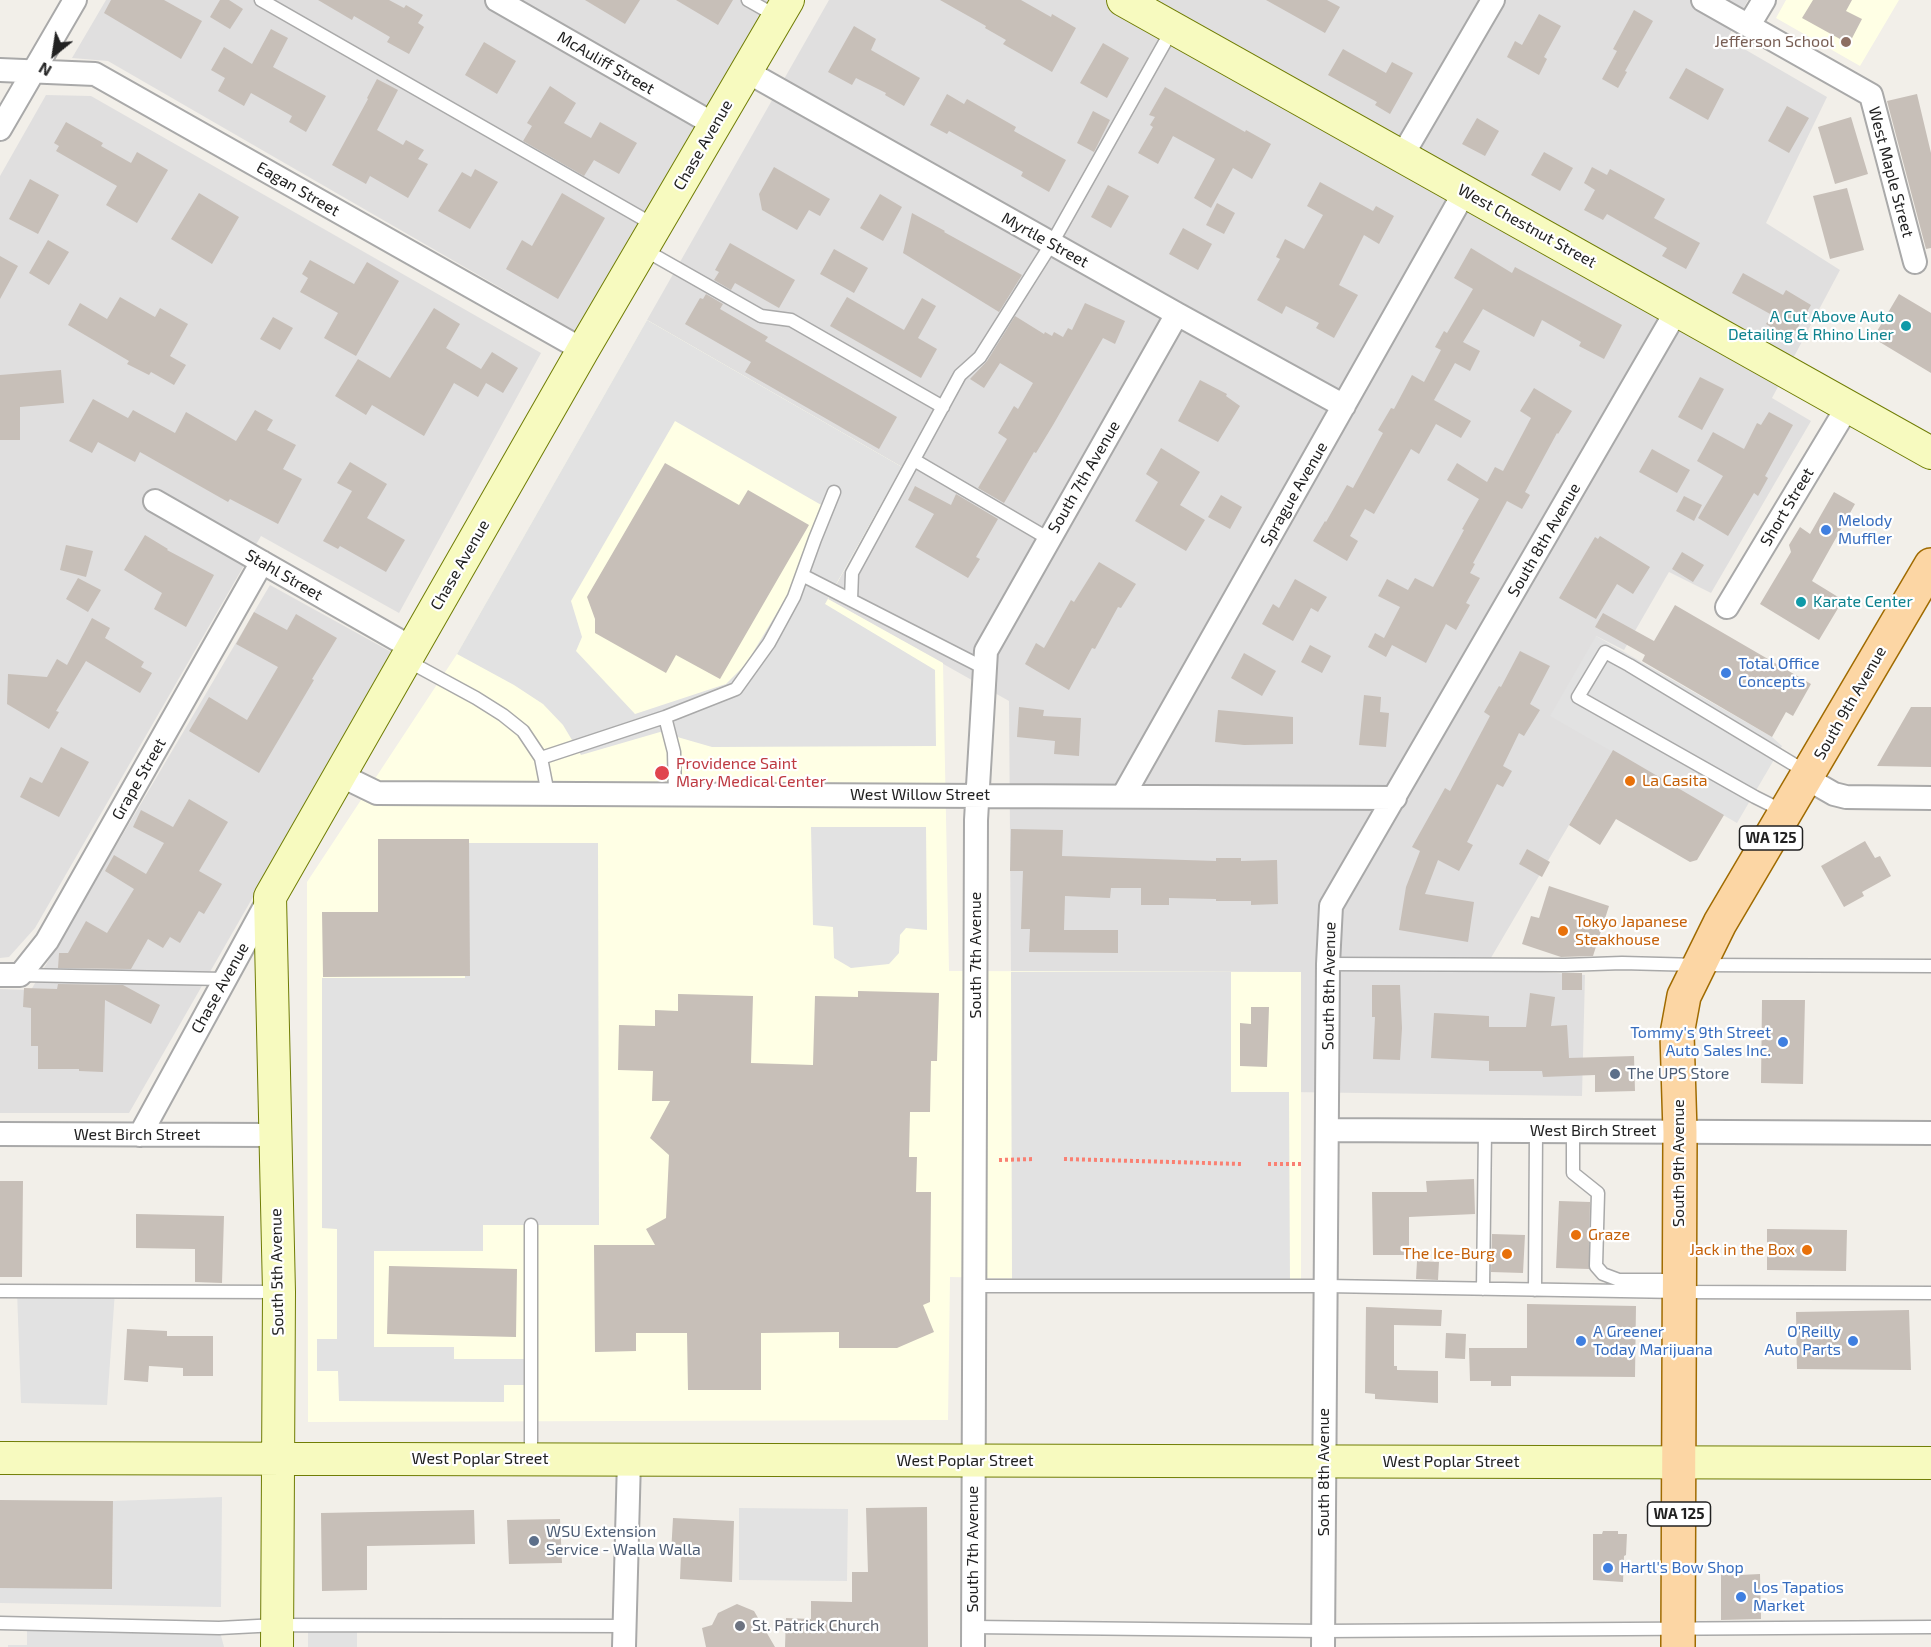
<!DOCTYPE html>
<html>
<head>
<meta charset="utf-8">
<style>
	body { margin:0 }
	#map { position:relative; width:1931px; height:1647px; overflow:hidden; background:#f2efe9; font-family:"Exo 2",sans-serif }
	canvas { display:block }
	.north { position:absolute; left:24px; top:24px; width:60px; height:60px; -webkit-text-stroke:4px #fff; paint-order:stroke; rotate:210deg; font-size:16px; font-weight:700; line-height:24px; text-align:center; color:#222 }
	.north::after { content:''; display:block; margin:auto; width:21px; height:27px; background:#222; clip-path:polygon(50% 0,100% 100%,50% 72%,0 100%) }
</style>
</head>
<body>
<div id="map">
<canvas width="1931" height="1647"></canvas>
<div class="north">N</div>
</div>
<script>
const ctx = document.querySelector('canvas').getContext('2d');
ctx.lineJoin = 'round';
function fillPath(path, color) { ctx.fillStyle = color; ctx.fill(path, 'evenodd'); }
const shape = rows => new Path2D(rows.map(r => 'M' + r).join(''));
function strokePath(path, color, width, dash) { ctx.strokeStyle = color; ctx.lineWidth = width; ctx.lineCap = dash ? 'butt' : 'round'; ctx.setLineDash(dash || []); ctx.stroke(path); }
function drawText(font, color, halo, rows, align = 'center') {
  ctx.font = font + ' "Exo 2",sans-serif'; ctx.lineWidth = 4.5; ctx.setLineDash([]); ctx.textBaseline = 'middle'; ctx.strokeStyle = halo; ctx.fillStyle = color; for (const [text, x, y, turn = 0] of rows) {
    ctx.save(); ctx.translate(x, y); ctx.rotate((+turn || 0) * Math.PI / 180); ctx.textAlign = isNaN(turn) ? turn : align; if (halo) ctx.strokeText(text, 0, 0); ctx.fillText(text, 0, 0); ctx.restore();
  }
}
fillPath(shape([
	[106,0,773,0,577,332,108,61,72,58],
	[829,0,1748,0,1727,39,1827,97,1766,223,1840,270,1772,398,1811,421,1711,593,1669,572,1624,650,1596,636,1613,750,1485,968,1585,975,1582,1096,1289,1092,1300,972,1011,972,1009,701,828,599,902,467,647,320],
	[46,95,91,96,541,353,399,613,261,536,35,928,9,957,0,958,0,176],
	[270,585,393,653,129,1113,0,1113,0,989,31,990]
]), '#e0dfdf');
fillPath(shape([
	[1786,0,1899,0,1860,66,1776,18],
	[647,320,902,467,828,599,943,663,949,971,1301,972,1301,1285,950,1277,948,1420,308,1422,307,882,457,654]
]), '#ffffe5');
fillPath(shape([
	[647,320,902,467,825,604,935,670,936,746,712,747,660,732,581,755,563,725,543,704,514,685,457,654],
	[675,421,823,506,787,596,746,664,726,684,635,714,576,651,582,637,571,601],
	[1596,636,1772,737,1782,746,1737,823,1550,716],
	[811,827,926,827,927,930,906,928,900,935,899,953,889,964,851,968,834,958,833,927,813,925],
	[465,843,598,843,599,1225,483,1225,483,1251,374,1251,374,1347,454,1347,454,1359,528,1359,528,1385,504,1385,504,1402,339,1401,338,1371,317,1371,317,1339,337,1339,337,1229,322,1228,322,978,465,978],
	[1011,972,1231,972,1231,1092,1289,1092,1290,1285,1012,1279],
	[17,1291,115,1291,107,1405,21,1403],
	[222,1497,221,1607,0,1603,0,1588,112,1588,113,1501],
	[739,1508,848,1509,847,1581,739,1580],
	[219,1628,224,1647,8,1647,8,1645,27,1645,27,1631],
	[308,1630,357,1632,357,1647,308,1647]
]), '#e2e2e2');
fillPath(shape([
	[111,0,164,0,202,21,181,59,104,13],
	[220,0,229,0,243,9,230,29,210,17],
	[318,0,389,0,404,8,406,5,423,15,418,23,424,27,409,54,387,42,390,37,354,16,352,20],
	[585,0,640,0,625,24],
	[676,0,733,0,718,25],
	[940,0,1021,0,1051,17,1052,14,1076,28,1052,72,1003,44,1006,40,985,28,986,26],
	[1266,0,1327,0,1340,7,1325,33],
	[1813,0,1852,0,1846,11,1862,19,1849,44,1802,18],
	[1634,10,1653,21,1625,71,1627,72,1618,88,1602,79,1617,51,1613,49],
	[1539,14,1561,26,1544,57,1547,59,1539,75,1507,57,1515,41,1522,45],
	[854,26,876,39,871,50,920,78,904,106,885,95,886,93,856,78,852,85,828,72],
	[271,29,288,38,273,67,326,96,306,132,289,122,292,116,251,93,244,106,218,91,225,78,211,70,224,47,252,64],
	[484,42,516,61,497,94,465,75],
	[1103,43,1129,58,1107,98,1080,83],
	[1343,49,1386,73,1392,62,1413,73,1390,114,1375,105,1377,102,1328,75],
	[1686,68,1724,89,1708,120,1669,98],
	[377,79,398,90,377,130,403,145,406,140,424,150,418,159,428,164,408,198,370,176,366,184,332,165,368,99,367,98],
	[550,86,576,103,564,123,591,138,600,122,637,143,619,174,594,160,584,176,523,141,532,126,527,123],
	[1165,87,1245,132,1246,130,1271,144,1252,179,1233,168,1211,208,1194,198,1215,159,1173,136,1158,164,1138,153,1153,127,1150,125,1155,117,1149,115],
	[947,94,964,104,967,99,1016,127,1014,131,1066,160,1049,192,1021,176,1023,172,949,131,947,134,930,125],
	[1917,94,1931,153,1931,248,1926,249,1887,101],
	[1787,106,1809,118,1789,153,1768,141],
	[1093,111,1110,120,1094,152,1077,143],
	[1851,117,1868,174,1835,184,1818,127],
	[1477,118,1499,131,1485,156,1462,144],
	[66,122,103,143,101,146,131,163,137,152,168,170,137,223,106,205,117,186,56,151,59,146,54,143],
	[1544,152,1573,168,1560,191,1531,175],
	[774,167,830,199,820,216,809,210,797,230,762,210,759,194],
	[1592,167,1607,175,1610,169,1665,199,1654,218,1700,243,1686,269,1662,256,1667,248,1607,214,1603,220,1584,210,1595,190,1584,183],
	[475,169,498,182,470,229,438,211,462,172,471,177],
	[30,179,59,195,38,234,9,219],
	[1320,182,1373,211,1376,206,1394,216,1379,244,1364,235,1339,285,1358,295,1334,338,1316,328,1319,323,1286,306,1282,314,1257,300,1280,259,1276,257,1285,239,1304,249,1323,215,1307,206],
	[1108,185,1129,196,1111,228,1091,217],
	[1847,188,1864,250,1830,259,1813,196],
	[199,193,239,217,212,264,171,239],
	[562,193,605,218,558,299,506,269,522,240,532,246],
	[880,194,902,207,883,241,860,228],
	[1217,203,1235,213,1224,234,1206,225],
	[912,213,945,231,944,232,1022,275,999,312,903,253],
	[1183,228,1212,244,1198,270,1169,254],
	[48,240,69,252,49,285,29,273],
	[730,243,795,280,779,308,735,283,731,290,714,280,719,272,715,270],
	[1471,248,1512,273,1515,267,1622,325,1604,359,1579,346,1581,342,1542,320,1534,337,1483,309,1463,342,1480,351,1470,371,1455,363,1434,400,1471,421,1461,438,1436,424,1419,454,1411,449,1374,514,1365,509,1350,536,1358,541,1347,561,1313,541,1325,521,1326,522,1347,485,1353,488,1383,433,1378,430,1391,408,1394,409,1412,375,1424,382,1441,350,1435,347,1444,331,1447,333,1473,289,1454,278],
	[834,249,868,268,854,293,820,274],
	[0,256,18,266,0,299],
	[310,260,354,284,367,262,399,281,356,356,324,338,338,313,300,292,308,278,302,274],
	[1743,273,1783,295,1786,290,1811,305,1791,339,1766,324,1772,315,1732,293],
	[706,294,723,304,720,309,768,337,765,341,897,417,879,449,745,372,751,362,685,324,700,298,703,299],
	[1899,294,1931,313,1931,373,1873,338],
	[120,297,155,317,160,308,188,324,170,356,186,365,174,385,151,372,149,375,127,364,129,361,68,325,80,303,107,319],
	[847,297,904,330,922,298,936,306,918,338,937,349,921,378,830,326],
	[1085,303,1125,321,1115,344,1103,338,1053,425,1036,453,1034,452,1004,503,978,488,1007,439,998,433,1014,406,1018,409,1033,383,1000,363,984,388,970,379,987,361,1015,316,1044,334,1045,332,1052,336,1054,332,1063,337,1068,328,1072,330],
	[434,308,460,324,446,348,481,369,492,352,518,368,503,393,486,383,478,397,454,383,424,436,372,405,366,415,335,396,358,359,390,378],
	[273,317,293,328,280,350,260,339],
	[61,370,64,403,20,407,20,440,0,440,0,375],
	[1700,377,1724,389,1702,430,1678,417],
	[1200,380,1227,394,1226,396,1240,406,1218,442,1178,421],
	[1534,388,1572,411,1558,434,1557,433,1525,492,1530,495,1522,509,1507,501,1473,563,1475,564,1470,573,1480,578,1466,603,1470,605,1456,630,1446,624,1426,663,1392,645,1386,657,1368,647,1375,633,1384,638,1400,607,1378,596,1387,579,1408,590,1415,578,1433,587,1464,530,1462,529,1479,499,1447,480,1457,463,1487,482,1495,467,1503,471,1531,418,1520,411],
	[93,399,128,418,133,410,175,433,186,412,236,441,255,410,273,420,267,430,296,445,283,469,302,479,278,524,230,499,228,502,140,452,135,462,98,442,92,453,69,441],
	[1769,412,1793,425,1765,476,1768,478,1758,496,1754,493,1728,536,1698,518,1723,476,1697,461,1713,432,1744,449,1757,423,1761,425],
	[1161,448,1200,472,1180,505,1205,520,1186,551,1135,521,1158,482,1146,474],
	[1652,449,1690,470,1677,493,1639,472],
	[350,462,387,484,367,518,405,540,386,572,340,546,338,549,323,541,352,491,337,483],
	[665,463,739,505,748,490,809,525,720,679,676,655,666,673,595,633,595,619,587,597],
	[915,486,951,505,956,494,998,519,976,557,980,559,968,578,915,547,934,514,908,500],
	[1834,492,1855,504,1812,581,1843,600,1819,640,1760,604,1791,552,1789,545,1800,527,1810,534],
	[1221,495,1242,507,1230,529,1208,517],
	[1684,496,1702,505,1694,521,1676,511],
	[145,535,168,549,167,550,214,575,186,627,154,609,162,593,124,570],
	[1600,536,1650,567,1633,594,1617,584,1596,619,1559,598,1595,537,1598,539],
	[66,545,93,551,86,577,60,570],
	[1682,552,1704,565,1693,582,1672,569],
	[1099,562,1136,584,1121,608,1118,607,1095,649,1092,648,1069,690,1025,664,1036,643,1044,648,1071,600,1074,602],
	[78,578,101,590,88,612,66,599],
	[1295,579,1327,597,1318,612,1311,608,1293,641,1262,624,1273,604,1279,608],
	[1675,605,1811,684,1793,716,1786,712,1772,737,1642,661,1645,655,1595,627,1603,613,1654,641],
	[254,612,287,630,296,614,337,638,312,679,314,680,259,773,189,731,209,697,247,720,278,667,236,644],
	[92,618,110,628,105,638,144,662,141,667,152,673,140,693,86,661,56,711,59,712,49,729,7,704,8,674,47,677,57,659,67,665],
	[1310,645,1331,656,1322,673,1301,662],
	[1520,651,1550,666,1530,704,1540,710,1524,736,1519,733,1503,766,1512,771,1503,787,1497,784,1467,842,1473,845,1459,871,1438,860,1425,894,1474,902,1468,942,1399,930,1406,887,1420,851,1412,847,1445,788,1450,791,1490,716,1484,712,1499,686,1501,687],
	[1244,653,1276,671,1262,696,1231,678],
	[1364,695,1381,697,1380,712,1389,713,1386,747,1359,745],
	[1019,707,1044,710,1043,716,1081,718,1079,756,1054,754,1055,741,1017,737],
	[1911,707,1931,707,1931,767,1877,766],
	[1218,710,1293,717,1293,744,1244,745,1215,742],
	[61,747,89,762,59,817,20,797,30,777,42,783],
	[1613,750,1724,815,1697,860,1690,862,1616,819,1600,845,1569,825],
	[189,799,228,822,199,871,222,884,204,914,199,911,180,943,170,937,163,948,148,939,131,969,58,968,59,953,68,953,86,921,107,933,134,889,105,871,114,855,146,874,164,843,133,827,141,810,173,827],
	[1011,829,1063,830,1062,856,1216,861,1216,858,1241,858,1241,861,1277,860,1278,904,1251,905,1251,901,1216,901,1216,899,1169,898,1169,905,1141,905,1141,888,1111,888,1110,898,1065,896,1064,930,1118,930,1118,953,1029,952,1030,929,1021,929,1023,871,1010,871],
	[378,839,469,839,470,976,323,977,322,912,378,912],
	[1865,841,1875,858,1880,856,1891,876,1862,892,1864,896,1844,907,1821,866],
	[1527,849,1550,862,1542,877,1519,864],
	[1549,886,1609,906,1593,956,1561,957,1522,944,1531,916,1539,918],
	[1562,973,1582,973,1582,990,1562,990],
	[58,984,123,985,160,1005,151,1024,105,1000,103,1072,79,1071,79,1069,38,1069,38,1046,31,1046,31,1008,23,1007,24,988,57,989],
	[1372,985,1400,985,1402,1028,1400,1060,1373,1059,1375,1017,1372,1017],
	[858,991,939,993,937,1061,931,1061,930,1112,910,1112,909,1157,917,1157,916,1192,931,1192,930,1302,923,1305,934,1332,897,1348,839,1348,839,1332,761,1333,761,1390,688,1390,687,1333,636,1333,636,1351,595,1352,594,1245,655,1245,646,1229,666,1218,669,1155,650,1138,670,1101,652,1101,653,1071,618,1070,619,1025,655,1026,655,1010,678,1011,678,994,753,996,751,1063,813,1065,815,996,858,997],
	[1530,993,1555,997,1551,1026,1567,1025,1569,1058,1634,1056,1635,1091,1595,1092,1595,1075,1543,1077,1542,1071,1489,1071,1489,1061,1431,1058,1434,1013,1489,1016,1489,1027,1526,1027],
	[1762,1000,1805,1000,1803,1084,1761,1083],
	[1251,1007,1269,1007,1267,1067,1240,1066,1240,1023,1251,1024],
	[1474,1179,1475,1214,1409,1217,1409,1255,1373,1255,1372,1192,1427,1192,1426,1181],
	[0,1181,23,1181,22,1277,0,1277],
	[1559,1201,1590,1202,1589,1269,1556,1268],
	[136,1214,224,1216,222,1283,195,1282,195,1249,136,1248],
	[1767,1229,1847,1230,1846,1271,1767,1270],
	[1492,1234,1525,1235,1523,1273,1491,1272],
	[1417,1261,1439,1262,1438,1280,1416,1279],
	[389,1266,517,1269,516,1337,387,1334],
	[1527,1304,1636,1306,1635,1377,1511,1376,1511,1386,1491,1386,1491,1381,1470,1381,1469,1348,1527,1348],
	[1366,1307,1442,1310,1441,1326,1394,1325,1394,1366,1397,1366,1397,1370,1438,1371,1438,1403,1375,1399,1375,1394,1365,1393],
	[1909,1310,1911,1370,1797,1369,1796,1312],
	[127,1329,167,1331,167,1336,213,1336,213,1376,183,1376,183,1368,149,1366,148,1382,124,1380],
	[1446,1333,1466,1334,1465,1359,1445,1358],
	[0,1500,113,1501,112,1589,0,1588],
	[927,1507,928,1647,785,1647,786,1618,811,1619,811,1601,852,1602,852,1572,868,1572,866,1508],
	[474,1510,475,1544,367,1546,367,1590,322,1591,321,1513],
	[673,1518,734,1521,732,1582,680,1579,681,1554,671,1554],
	[560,1519,562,1563,509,1564,507,1520],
	[1603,1531,1618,1531,1618,1534,1627,1534,1626,1555,1624,1556,1623,1582,1593,1580,1593,1534,1602,1534],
	[1738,1564,1740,1575,1760,1574,1761,1619,1721,1620,1721,1565],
	[737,1604,754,1611,775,1647,706,1647,702,1628,712,1625,718,1613]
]), '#c7bfb8');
const lane = shape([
	[261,0,654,225],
	[748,0,778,17],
	[643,249,761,316,791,320,943,407],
	[914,460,1049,539],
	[802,575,984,668],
	[851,600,852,573,960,375,980,357,1052,243,1173,28],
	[406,660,476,698,503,715,523,731,541,758,548,794],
	[665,717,674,752,675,794],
	[541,758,665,717,736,689,769,643,794,597,815,539,834,492],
	[1785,812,1755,797,1578,697,1605,652,1629,665,1808,773],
	[1328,964,1565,965,1622,963,1698,965,1931,966],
	[20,975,224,979],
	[1573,1131,1573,1173,1598,1193,1596,1266,1603,1274,1619,1280,1678,1280],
	[531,1225,531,1458],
	[974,1286,1326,1286,1680,1292,1931,1293],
	[1483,1289,1485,1131],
	[1535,1290,1536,1131],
	[0,1291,278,1292],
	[0,1623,219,1628,277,1625,625,1626],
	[973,1627,1323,1631,1931,1627]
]);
const street = shape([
	[497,0,715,125],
	[1703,0,1871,95,1915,262],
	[1749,25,1764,0],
	[0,70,95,74,583,350],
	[746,71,1177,314,1344,406],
	[0,129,75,0],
	[1402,156,1493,0],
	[155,501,412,648],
	[1727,607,1848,406],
	[340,775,377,793,1395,798],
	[1806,778,1834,794,1846,797,1931,798],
	[1123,796,1465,191],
	[0,975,20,975,47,941,262,562],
	[1327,1130,1931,1133],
	[0,1134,274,1135],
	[140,1135,269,899],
	[624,1647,629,1460],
	[973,1647,976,820,986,651,1177,314],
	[1323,1647,1328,964,1331,906,1677,310]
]);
const secondary = shape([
	[1123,0,1931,453],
	[0,1458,1931,1463],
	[277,1647,279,1292,270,897,583,350,788,0]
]);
const primary = shape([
	[1678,1647,1680,1132,1677,1034,1684,996,1720,923,1931,565]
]);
strokePath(lane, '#a9a9a9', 15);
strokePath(street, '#a9a9a9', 26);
strokePath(secondary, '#707d05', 34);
strokePath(primary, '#a06b00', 36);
strokePath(shape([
	[1064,1159,1242,1164],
	[999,1160,1034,1159],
	[1268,1164,1304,1164]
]), '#fa8072', 4, [3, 3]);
strokePath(lane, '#fff', 12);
strokePath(street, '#fff', 22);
strokePath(secondary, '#f7fabf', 32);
strokePath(primary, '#fcd6a4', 33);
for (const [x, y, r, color] of [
	[1846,42,6,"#8d6e63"],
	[1906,326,6,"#0f9aa8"],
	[1826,530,6,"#3f7fe0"],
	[1801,602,6,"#0f9aa8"],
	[1726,673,6,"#3f7fe0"],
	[662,773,8,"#e0444e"],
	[1630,781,6,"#e8710a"],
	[1563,931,6,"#e8710a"],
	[1783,1042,6,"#3f7fe0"],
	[1615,1074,6,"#5c6f8a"],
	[1576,1235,6,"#e8710a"],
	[1807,1250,6,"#e8710a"],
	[1507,1254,6,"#e8710a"],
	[1581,1341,6,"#3f7fe0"],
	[1853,1341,6,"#3f7fe0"],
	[534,1541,6,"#5c6f8a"],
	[1608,1568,6,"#3f7fe0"],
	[1741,1597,6,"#3f7fe0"],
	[740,1626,6,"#6b7280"]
]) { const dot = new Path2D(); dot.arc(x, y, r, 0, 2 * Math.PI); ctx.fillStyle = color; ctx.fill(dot); strokePath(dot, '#fff', 2); }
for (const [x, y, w] of [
	[1771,838,63],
	[1679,1514,63]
]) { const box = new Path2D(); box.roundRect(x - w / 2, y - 12, w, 24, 4.5); ctx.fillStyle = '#fff'; ctx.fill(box); strokePath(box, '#222', 1.5); }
drawText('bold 15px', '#222', null, [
	["WA 125",1771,838],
	["WA 125",1679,1514]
]);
drawText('16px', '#785e54', '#fff', [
	["Jefferson School",1834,42]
], 'right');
drawText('16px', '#222', '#fff', [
	["McAuliff Street",606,63,30],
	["Chase Avenue",703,145,-60],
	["West Maple Street",1891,172,75],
	["Eagan Street",298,189,30],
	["West Chestnut Street",1527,226,29],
	["Myrtle Street",1045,240,29],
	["South 7th Avenue",1084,477,-60],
	["Sprague Avenue",1294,494,-60],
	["Short Street",1787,507,-59],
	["South 8th Avenue",1544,540,-60],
	["Chase Avenue",460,565,-60],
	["Stahl Street",284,575,30],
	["South 9th Avenue",1850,703,-60],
	["Grape Street",139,779,-60],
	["West Willow Street",920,795],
	["South 7th Avenue",976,955,-90],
	["South 8th Avenue",1329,986,-89],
	["Chase Avenue",220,988,-61],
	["West Birch Street",1593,1131],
	["West Birch Street",137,1135],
	["South 9th Avenue",1679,1163,-90],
	["South 5th Avenue",277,1272,-91],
	["West Poplar Street",480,1459],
	["West Poplar Street",965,1461],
	["West Poplar Street",1451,1462],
	["South 8th Avenue",1324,1472,-90],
	["South 7th Avenue",973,1549,-90]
]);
drawText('16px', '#0d838f', '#fff', [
	["A Cut Above Auto",1894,317],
	["Detailing & Rhino Liner",1894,335],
	["Karate Center",1813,602,"left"]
], 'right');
drawText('16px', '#366cbe', '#fff', [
	["Melody",1838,521],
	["Muffler",1838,539],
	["Total Office",1738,664],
	["Concepts",1738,682],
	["Tommy's 9th Street",1771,1033,"right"],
	["Auto Sales Inc.",1771,1051,"right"],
	["A Greener",1593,1332],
	["Today Marijuana",1593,1350],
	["O'Reilly",1841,1332,"right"],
	["Auto Parts",1841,1350,"right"],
	["Hartl's Bow Shop",1620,1568],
	["Los Tapatios",1753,1588],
	["Market",1753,1606]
], 'left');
drawText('16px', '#be3a42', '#fff', [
	["Providence Saint",676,764],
	["Mary Medical Center",676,782]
], 'left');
drawText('16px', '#c56008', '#fff', [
	["La Casita",1642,781],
	["Tokyo Japanese",1575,922],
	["Steakhouse",1575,940],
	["Graze",1588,1235],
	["Jack in the Box",1795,1250,"right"],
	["The Ice-Burg",1495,1254,"right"]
], 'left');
drawText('16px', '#4e5e75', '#fff', [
	["The UPS Store",1627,1074],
	["WSU Extension",546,1532],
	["Service - Walla Walla",546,1550]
], 'left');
drawText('16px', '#5b616d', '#fff', [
	["St. Patrick Church",752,1626]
], 'left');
</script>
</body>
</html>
